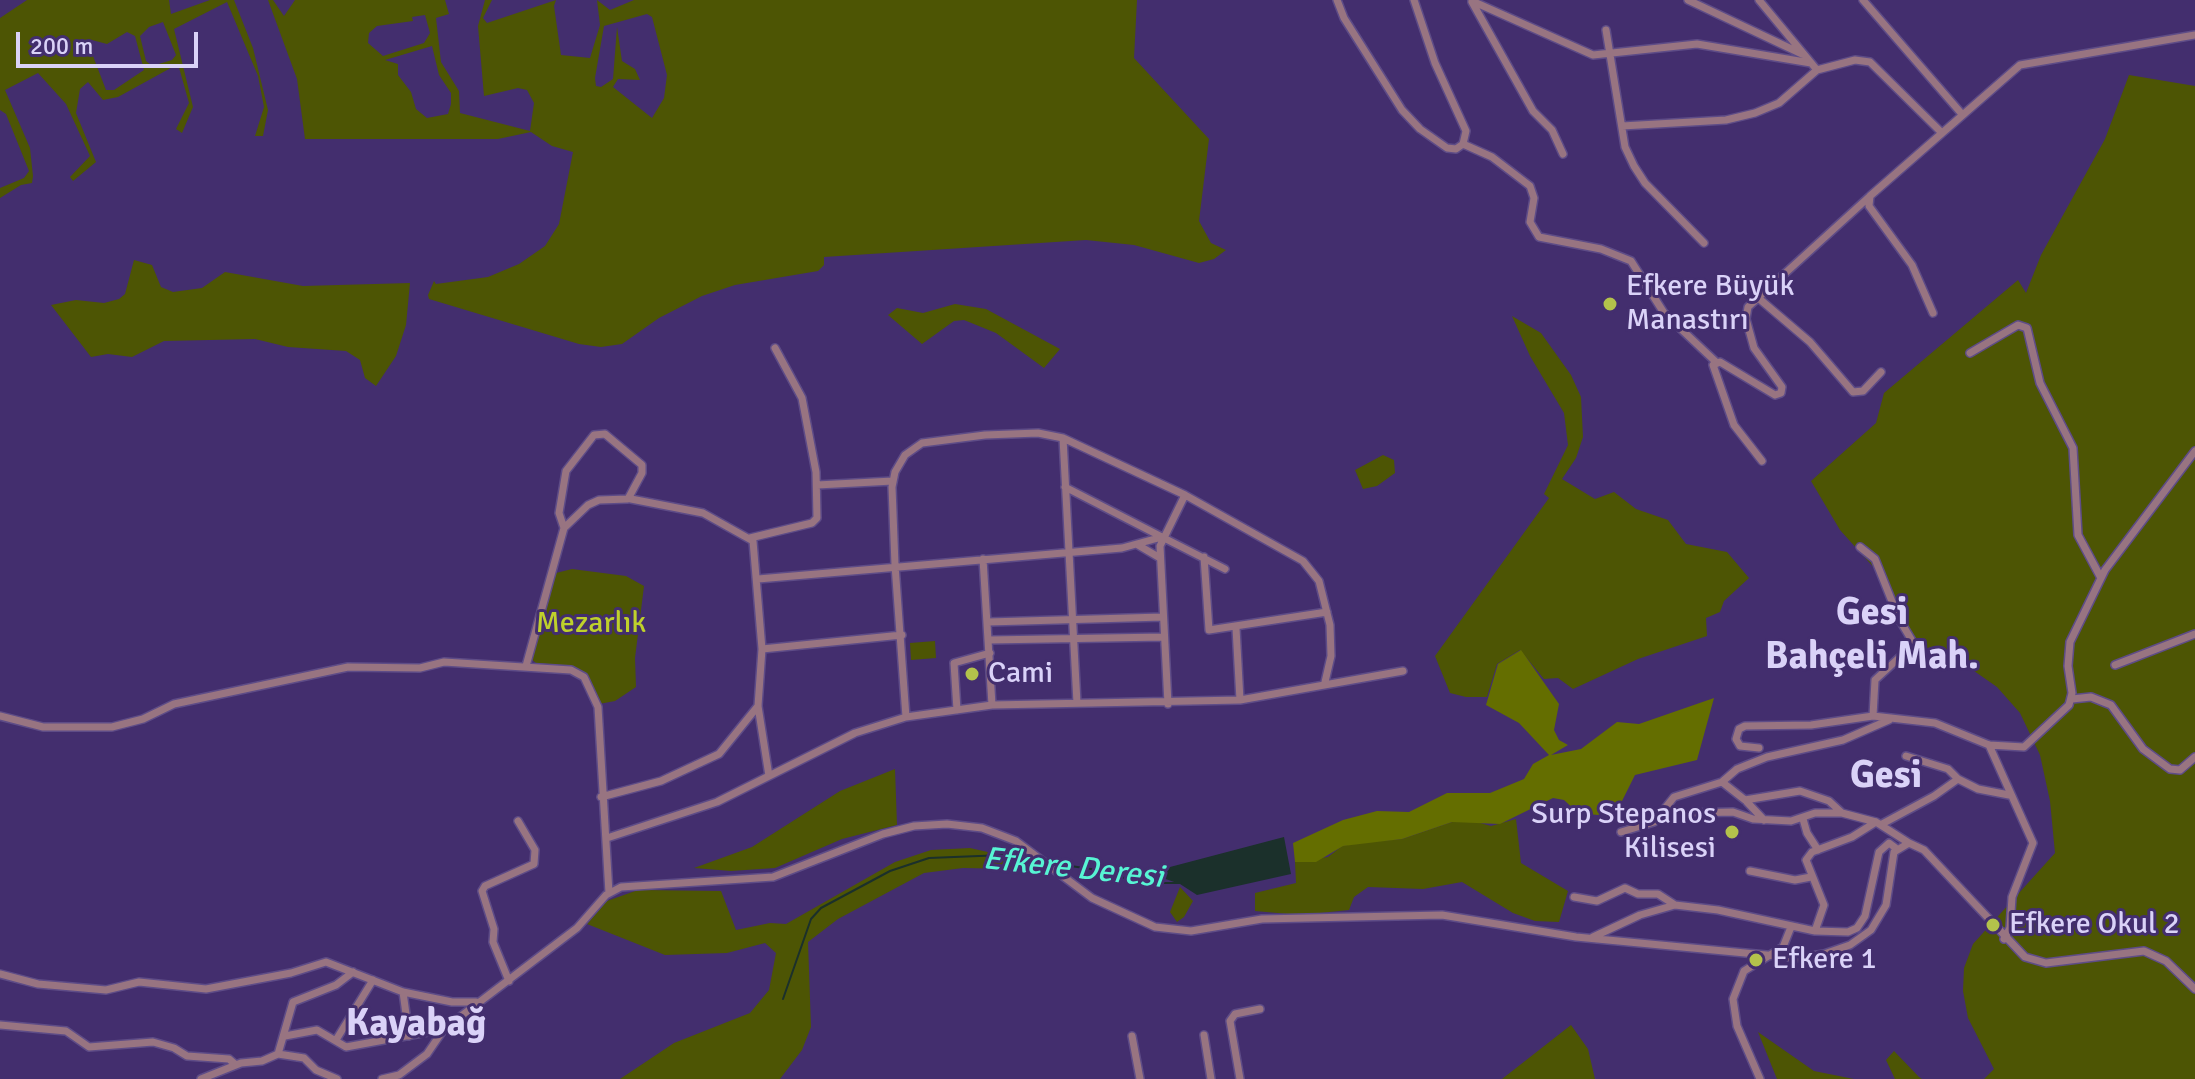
<!DOCTYPE html>
<html>
<head>
<meta charset="utf-8">
<style>
	body { margin:0 }
	#map { position:relative; width:2195px; height:1079px; overflow:hidden; background:#432e6e; font-family:Signika,sans-serif }
	canvas { display:block }
	.scale { position:absolute; left:16px; top:32px; width:182px; height:36px; box-sizing:border-box; border:4px solid #dad2f8; border-top:0; padding-left:10px; font-size:24px; line-height:28px; white-space:nowrap; color:#dad2f8; -webkit-text-stroke:6px #432e6e; paint-order:stroke }
</style>
</head>
<body>
<div id="map">
<canvas width="2195" height="1079"></canvas>
<div class="scale">200 m</div>
</div>
<script>
const ctx = document.querySelector('canvas').getContext('2d');
ctx.lineJoin = 'round';
function fillPath(path, color) { ctx.fillStyle = color; ctx.fill(path, 'evenodd'); }
const shape = rows => new Path2D(rows.map(r => 'M' + r).join(''));
function strokePath(path, color, width, dash) { ctx.strokeStyle = color; ctx.lineWidth = width; ctx.lineCap = dash ? 'butt' : 'round'; ctx.setLineDash(dash || []); ctx.stroke(path); }
function drawText(font, color, halo, rows, align = 'center') {
  ctx.font = font + ' Signika,sans-serif'; ctx.lineWidth = 6; ctx.setLineDash([]); ctx.textBaseline = 'middle'; ctx.strokeStyle = halo; ctx.fillStyle = color; for (const [text, x, y, turn = 0] of rows) {
    ctx.save(); ctx.translate(x, y); ctx.rotate((+turn || 0) * Math.PI / 180); ctx.textAlign = isNaN(turn) ? turn : align; if (halo) ctx.strokeText(text, 0, 0); ctx.fillText(text, 0, 0); ctx.restore();
  }
}
fillPath(shape([
	[27,0,169,0,171,14,210,0,234,0,253,48,268,110,263,136,255,136,264,107,258,76,227,2,174,29,193,107,182,133,176,129,189,103,178,64,118,97,103,100,88,82,80,89,76,113,96,162,73,181,70,177,90,156,66,104,38,73,5,90,30,148,33,176,32,183,21,185,0,198,0,188,24,178,29,171,6,114,0,110,0,18],
	[163,22,176,55,172,60,152,66,146,61,140,36,149,27],
	[127,32,135,36,144,70,114,90,106,90,88,43,92,40,107,44],
	[268,0,273,0,284,16,295,0,445,0,449,14,436,18,441,62,459,91,460,113,530,131,534,103,527,90,518,88,484,96,478,26,485,0,492,0,483,18,487,23,556,0,554,6,561,55,590,58,600,25,597,0,610,10,634,0,1137,0,1134,58,1209,139,1199,221,1211,243,1226,250,1214,259,1199,263,1134,245,1086,240,824,257,824,265,818,271,735,285,702,296,659,318,622,344,601,347,579,344,429,299,428,295,434,281,436,284,488,277,519,264,545,246,559,224,573,152,552,146,531,132,498,139,305,139,297,79],
	[647,14,652,17,667,75,664,98,652,118,613,87,618,79,640,80,635,69,622,61,617,27,613,79,601,87,596,86,595,78,604,26],
	[425,15,430,33,424,43,383,56,368,43,369,33,377,26,413,21,412,17],
	[432,46,439,75,451,93,451,104,448,114,427,118,416,109,411,92,398,75,398,64,385,60],
	[2129,75,2195,86,2195,1079,1984,1079,1994,1069,1968,1018,1963,991,1964,968,1973,944,2055,853,2050,801,2040,755,2020,713,1997,687,1957,659,1908,641,1876,570,1840,530,1811,481,1876,423,1884,393,2018,280,2026,293,2041,255,2105,139],
	[134,260,152,265,161,287,173,292,202,288,225,272,303,286,410,283,406,325,396,356,376,386,365,378,360,360,346,351,288,347,255,339,164,341,132,357,108,354,91,357,51,305,76,300,104,303,119,299,125,294],
	[955,304,986,309,1060,349,1044,368,996,333,964,320,954,321,922,344,888,315,897,308,923,313],
	[1512,316,1541,333,1571,375,1581,397,1583,437,1576,458,1562,479,1595,499,1614,492,1636,509,1668,520,1686,544,1727,552,1749,578,1724,601,1720,612,1706,618,1707,636,1638,659,1573,689,1558,678,1544,679,1520,650,1497,664,1487,697,1466,697,1450,693,1435,656,1549,498,1544,494,1568,445,1564,413,1530,356],
	[1383,455,1394,460,1395,473,1377,486,1363,489,1355,470],
	[572,569,626,576,644,586,635,658,636,687,615,701,599,704,579,672,562,665,536,663,529,657,556,573],
	[935,641,936,658,911,660,910,643],
	[895,769,897,825,842,839,775,868,731,871,694,868,752,847,840,791],
	[1516,819,1521,863,1568,891,1559,922,1535,921,1513,913,1462,882,1423,889,1368,887,1354,897,1349,910,1300,915,1255,911,1255,893,1296,883,1295,862,1328,857,1342,846,1358,843,1402,839,1452,822,1473,821,1491,826],
	[970,848,992,853,1015,869,963,868,924,873,838,919,808,942,811,1027,802,1050,780,1079,620,1079,674,1043,750,1013,769,990,776,953,765,943,727,953,665,955,587,924,607,901,638,890,721,891,736,930,770,923,786,924,895,862,931,850],
	[1180,887,1193,901,1184,917,1177,922,1170,912],
	[1571,1025,1588,1049,1595,1079,1502,1079],
	[1758,1032,1814,1071,1854,1079,1777,1079],
	[1894,1051,1919,1077,1922,1079,1895,1079,1886,1060]
]), '#4d5504');
fillPath(shape([
	[1521,650,1559,704,1554,730,1559,740,1568,745,1551,755,1581,749,1617,722,1639,724,1714,698,1697,760,1635,775,1622,801,1598,815,1578,813,1564,800,1553,798,1500,824,1452,822,1402,839,1343,846,1316,862,1295,862,1293,843,1343,820,1377,811,1409,812,1447,793,1490,793,1524,779,1533,764,1549,755,1519,723,1486,705,1498,664]
]), '#646e00');
fillPath(shape([
	[1284,837,1291,874,1197,895,1180,884,1157,876,1170,867]
]), '#1b302b');
strokePath(shape([
	[1050,863,1098,870,1142,883,1181,883],
	[783,999,811,919,821,908,890,871,929,858,1004,855,1036,860]
]), '#1b302b', 2);
const minor = shape([
	[1337,0,1344,18,1402,110,1420,129,1447,148,1456,149,1463,144,1466,131,1435,63,1414,0],
	[1688,0,1802,54],
	[1759,0,1817,70,1855,60,1870,62,1941,132],
	[1863,0,1961,113],
	[1472,1,1593,55,1697,44,1811,63],
	[1472,2,1533,111,1552,130,1563,154],
	[1606,30,1625,147,1634,166,1645,183,1704,243],
	[1622,126,1726,120,1755,113,1779,103,1817,70],
	[1463,144,1492,157,1530,186,1534,198,1530,222,1539,237,1601,249,1631,261,1664,313,1716,362],
	[1756,296,1810,342,1853,392,1863,391,1881,372],
	[1933,313,1912,265,1869,206,1870,196,2020,65,2195,35],
	[1970,353,2018,325,2027,328,2040,383,2073,448,2078,535,2101,578],
	[1063,438,1077,703],
	[1762,461,1734,425,1713,365,1720,362,1775,395,1781,393,1782,387,1754,348,1746,319,1748,307,1869,197],
	[817,485,893,481],
	[1065,487,1162,537],
	[631,499,703,513,753,541,762,649,758,706,769,776],
	[750,538,812,523,817,518,816,472,802,398,775,348],
	[1138,545,1160,558],
	[1860,547,1875,559,1899,619,1914,644,1875,680,1873,716],
	[1204,557,1209,630,1327,612],
	[983,559,992,705],
	[758,579,1122,548,1162,537,1225,569],
	[988,622,1163,617],
	[1236,628,1240,700],
	[989,640,1164,637],
	[762,649,902,635],
	[2115,665,2195,634],
	[526,666,564,528,588,505,599,500,628,499,642,473,642,465,605,434,594,435,566,471,559,513,564,528],
	[2072,699,2091,697,2111,705,2143,749,2170,769,2180,770,2195,757],
	[1168,704,1160,546,1185,495],
	[957,710,954,663,990,653],
	[0,716,43,727,112,727,143,719,174,704,348,667,420,668,444,662,571,670,584,677,598,707,609,893],
	[906,717,895,565,892,487,895,472,905,455,922,443,985,435,1038,433,1063,438,1185,495,1303,561,1319,581,1330,625,1331,656,1325,682],
	[1989,745,2033,843,2012,897,2010,928,2004,939],
	[1759,748,1740,746,1736,739,1739,729,1745,726,1811,725,1873,716,1935,723,1989,745,2024,747,2069,705,2072,693,2068,666,2070,642,2105,570,2195,451],
	[1906,756,1948,769,1958,779],
	[1722,782,1745,800,1800,791,1829,801,1842,813,1876,822,1909,843],
	[601,797,661,781,719,754,758,706],
	[1747,802,1764,820],
	[1691,813,1733,812,1753,819,1791,821,1815,813,1841,813],
	[1803,819,1807,833,1818,850],
	[1882,824,1934,796,1958,779,1978,789,2009,795],
	[1621,832,1654,822,1674,797,1722,782,1737,769,1767,757,1843,740,1889,720],
	[607,838,717,802,855,733,906,717,992,705,1240,700,1403,671],
	[1750,871,1795,880,1811,877],
	[1574,897,1597,901,1625,888,1638,894,1658,894,1675,905],
	[1815,931,1824,905,1806,860,1812,852,1852,837,1876,822],
	[1593,937,1640,915,1675,905,1718,910,1815,931,1848,932,1857,928,1865,916,1879,852,1889,843,1897,849],
	[0,974,38,984,106,990,139,982,206,989,291,973,326,962,403,992,452,1002,476,1002],
	[509,981,493,942,494,929,482,891,485,886,534,864,535,850,518,821],
	[403,992,409,1036],
	[0,1025,66,1031,89,1047,153,1042,174,1048,187,1056,229,1059,236,1065],
	[1204,1035,1211,1079],
	[285,1036,317,1030,346,1047,444,1029,577,928,606,895,621,887,773,877,883,834,914,826,947,824,982,828,1016,841,1092,898,1155,927,1191,931,1262,919,1442,915,1576,937,1798,958,1824,954,1850,945,1871,930,1886,905,1894,852,1909,843,1924,850,2025,957,2046,963,2144,951,2166,961,2195,989],
	[1132,1036,1140,1079],
	[336,1040,373,980],
	[278,1054,304,1058,316,1070,337,1079],
	[201,1079,241,1063,262,1061,278,1054,293,1002,336,985,353,972],
	[382,1079,399,1075,427,1054,444,1029],
	[1240,1079,1230,1021,1235,1014,1260,1009],
	[1760,1079,1737,1026,1733,999,1744,971,1783,947,1791,927]
]);
strokePath(minor, '#5e4c87', 10);
strokePath(minor, '#987481', 7);
for (const [x, y, r, color] of [
	[1610,304,8,"#b3c24b"],
	[972,674,8,"#b3c24b"],
	[1732,832,8,"#b3c24b"],
	[1993,925,8,"#b3c24b"],
	[1756,960,8,"#b3c24b"]
]) { const dot = new Path2D(); dot.arc(x, y, r, 0, 2 * Math.PI); ctx.fillStyle = color; ctx.fill(dot); strokePath(dot, '#432e6e', 3); }
drawText('30px', '#dad2f8', '#432e6e', [
	["Efkere Büyük",1626,287],
	["Manastırı",1626,321],
	["Cami",988,674],
	["Surp Stepanos",1716,815,"right"],
	["Kilisesi",1716,849,"right"],
	["Efkere Okul 2",2009,925],
	["Efkere 1",1772,960]
], 'left');
drawText('30px', '#bfd12b', '#432e6e', [
	["Mezarlık",591,624]
]);
drawText('italic 32px', '#57f5d4', '#432e6e', [
	["Efkere Deresi",1073,869,6]
]);
drawText('bold 38px', '#dad2f8', '#432e6e', [
	["Gesi",1872,614],
	["Bahçeli Mah.",1872,658],
	["Gesi",1886,777],
	["Kayabağ",416,1025]
]);
</script>
</body>
</html>
